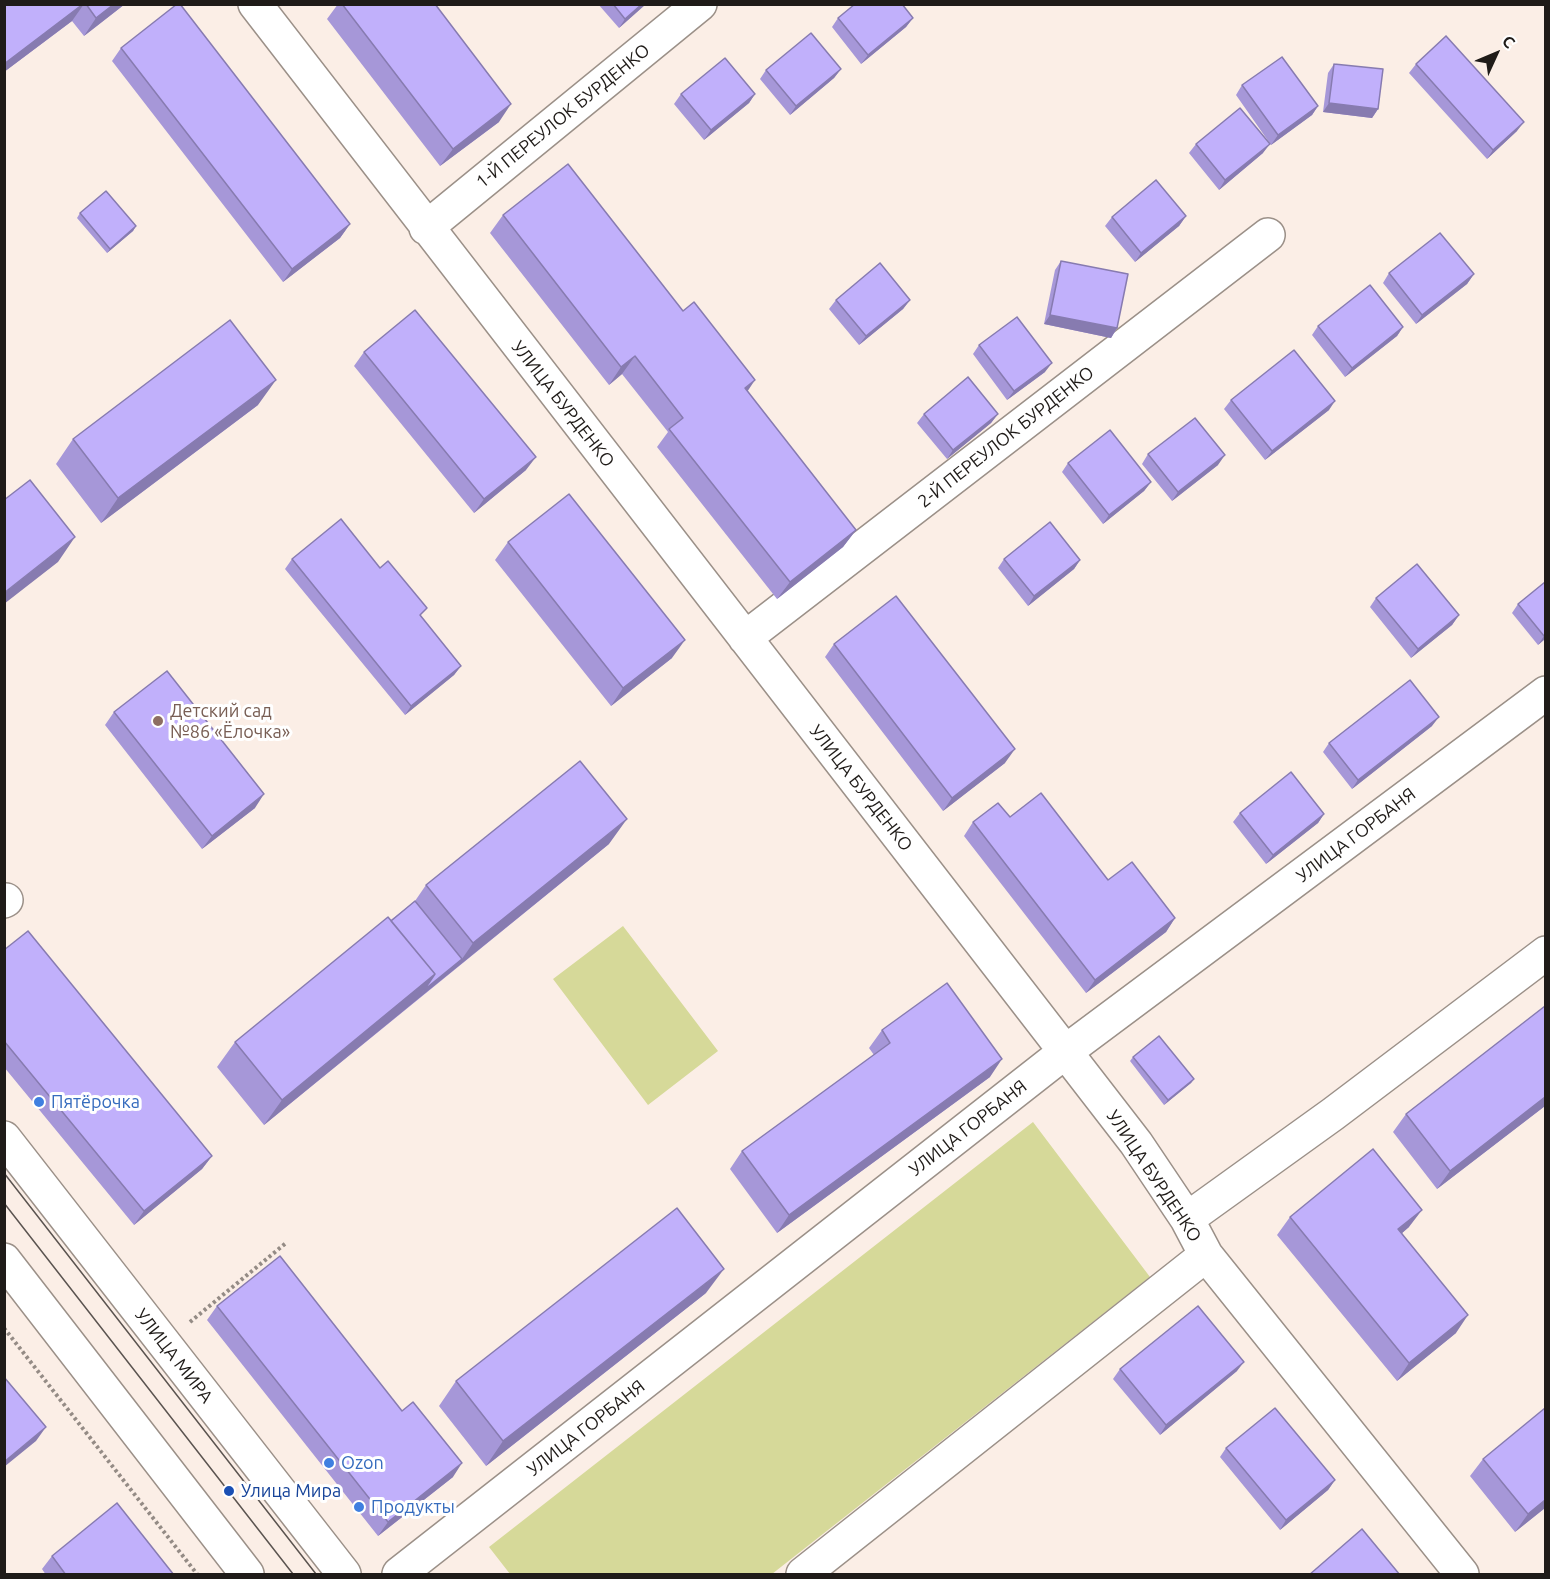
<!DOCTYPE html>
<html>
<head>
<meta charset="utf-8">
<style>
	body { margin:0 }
	#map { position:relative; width:1550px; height:1579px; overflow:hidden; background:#fbeee6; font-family:Ubuntu,sans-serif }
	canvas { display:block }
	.frame { position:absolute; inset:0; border:6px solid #1f1b18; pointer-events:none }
	.north { position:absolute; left:1466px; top:24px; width:60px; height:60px; -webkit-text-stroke:4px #fff; paint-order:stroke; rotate:46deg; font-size:16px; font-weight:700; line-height:24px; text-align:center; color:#1f1b18 }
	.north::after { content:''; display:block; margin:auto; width:21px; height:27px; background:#1f1b18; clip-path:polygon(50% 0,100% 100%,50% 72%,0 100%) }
</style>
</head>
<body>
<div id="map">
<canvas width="1550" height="1579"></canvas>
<div class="frame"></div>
<div class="north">С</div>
</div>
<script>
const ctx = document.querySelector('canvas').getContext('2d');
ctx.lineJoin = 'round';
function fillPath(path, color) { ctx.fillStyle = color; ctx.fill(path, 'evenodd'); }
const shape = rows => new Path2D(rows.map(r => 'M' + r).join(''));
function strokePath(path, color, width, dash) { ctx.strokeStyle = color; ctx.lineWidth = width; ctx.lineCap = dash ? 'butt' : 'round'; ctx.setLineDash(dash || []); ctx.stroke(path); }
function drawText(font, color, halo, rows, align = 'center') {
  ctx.font = font + ' Ubuntu,sans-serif'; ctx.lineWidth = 6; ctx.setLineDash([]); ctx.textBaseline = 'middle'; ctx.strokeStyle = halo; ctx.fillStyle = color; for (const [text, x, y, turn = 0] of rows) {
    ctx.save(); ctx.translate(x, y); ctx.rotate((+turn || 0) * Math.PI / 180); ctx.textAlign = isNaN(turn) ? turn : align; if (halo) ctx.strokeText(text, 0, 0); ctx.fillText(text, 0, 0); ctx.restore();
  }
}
fillPath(shape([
	[623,926,718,1051,648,1105,553,979],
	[1033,1122,1150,1277,772,1574,510,1574,489,1547]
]), '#d6d999');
const minor = shape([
	[255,4,1136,1143,1187,1219,1206,1255,1462,1574],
	[426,228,700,4],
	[745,638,1268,235],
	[4,901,6,900],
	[4,1138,344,1574],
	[1187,1219,1333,1114,1546,953],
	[4,1260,247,1574],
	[399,1574,1065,1052,1546,693],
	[803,1574,1206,1255]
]);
strokePath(minor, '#9b9088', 36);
strokePath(shape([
	[190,1322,286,1243],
	[4,1328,197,1574]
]), '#948b85', 4, [3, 3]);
strokePath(minor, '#fff', 33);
strokePath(shape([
	[4,1173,316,1574],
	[4,1203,293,1574]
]), '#5b5450', 1.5);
fillPath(shape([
	[4,4,125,4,84,36,72,21,4,72],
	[338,4,435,4,499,122,440,166,327,19],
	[598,4,646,4,619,28],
	[838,18,913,18,906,27,861,64,832,27],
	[121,48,350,224,340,238,283,282,112,61],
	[1334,64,1378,109,1372,118,1323,112,1328,73],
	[1416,64,1517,131,1487,159,1409,73],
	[841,69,834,78,790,115,760,79,766,70],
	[1242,85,1318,106,1312,115,1271,145,1236,95],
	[681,94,755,94,749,103,704,140,674,104],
	[1196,144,1263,153,1219,190,1189,153],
	[80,213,136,226,133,231,107,253,77,218],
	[503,215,683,311,748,392,856,530,843,547,777,599,657,447,668,432,622,374,609,385,490,233],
	[1186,216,1179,226,1135,262,1105,226,1112,217],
	[1061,261,1117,328,1111,338,1044,324,1055,270],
	[1389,273,1474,274,1467,284,1416,324,1383,283],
	[836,300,910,300,903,309,859,345,829,309],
	[1318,326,1403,327,1397,336,1345,377,1312,335],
	[979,345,1045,372,1007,400,973,354],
	[364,352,526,470,474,513,354,366],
	[1231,400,1329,410,1265,460,1224,409],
	[258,405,101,523,56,464,73,439],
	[924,414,998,414,991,423,947,459,917,423],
	[1148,454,1218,465,1172,501,1142,464],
	[1068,463,1151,482,1144,491,1103,524,1062,472],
	[508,542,672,658,611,706,495,560],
	[292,559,380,568,461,666,454,675,405,715,285,569],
	[1004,559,1080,560,1074,569,1028,606,998,568],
	[1545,582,1545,639,1538,645,1512,613,1518,604],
	[1376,598,1459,615,1452,625,1411,658,1370,607],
	[834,644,1005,763,943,811,825,657],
	[114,712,255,808,202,849,105,725],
	[1432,726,1352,789,1323,752,1329,743],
	[1240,813,1324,814,1318,823,1266,864,1233,822],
	[1010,817,1108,880,1175,918,1166,932,1086,993,964,836,973,822],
	[609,844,264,1125,217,1067,235,1042,415,901,426,885],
	[4,950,212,1156,202,1169,134,1225,4,1067],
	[1545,1006,1545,1106,1437,1189,1393,1132,1406,1114],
	[882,1030,990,1077,777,1233,730,1169,742,1151,874,1055,869,1048],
	[1133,1057,1194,1079,1191,1083,1164,1105,1130,1061],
	[1290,1217,1409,1227,1402,1233,1456,1333,1397,1381,1277,1235],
	[706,1293,486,1466,439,1406,456,1381],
	[217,1306,453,1477,378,1536,207,1320],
	[1120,1369,1237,1371,1160,1435,1113,1379],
	[1226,1448,1335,1480,1328,1490,1280,1530,1220,1457],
	[1483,1459,1545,1508,1515,1532,1470,1476],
	[52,1556,174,1575,46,1575,42,1569]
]), '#a697d8');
fillPath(shape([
	[83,4,84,4,72,21,4,72,4,64],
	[114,4,125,4,84,36,96,18],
	[642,4,646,4,619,28,625,19],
	[913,18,906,27,861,64,868,55],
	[841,69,834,78,790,115,796,106],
	[755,94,749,103,704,140,711,130],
	[1329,103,1378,109,1372,118,1323,112],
	[511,104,499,122,440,166,453,149],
	[1318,106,1312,115,1271,145,1278,135],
	[1524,122,1517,131,1487,159,1493,150],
	[1270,144,1263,153,1219,190,1225,180],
	[1186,216,1179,226,1135,262,1141,253],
	[350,224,340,238,283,282,292,269],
	[136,226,133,231,107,253,110,249],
	[1474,274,1467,284,1416,324,1422,315],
	[910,300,903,309,859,345,866,336],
	[1050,315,1117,328,1111,338,1044,324],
	[1403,327,1397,336,1345,377,1352,368],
	[635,356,622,374,609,385,621,367],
	[1052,363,1045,372,1007,400,1014,391],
	[276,380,258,405,101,523,118,498],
	[755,380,743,398,745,388],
	[1335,401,1329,410,1265,460,1272,451],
	[998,414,991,423,947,459,953,450],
	[1225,455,1218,465,1172,501,1178,492],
	[536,457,526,470,474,513,484,499],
	[1151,482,1144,491,1103,524,1109,515],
	[856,530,843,547,777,599,790,582],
	[75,537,58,562,4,604,4,593],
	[1080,560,1074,569,1028,606,1034,596],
	[1459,615,1452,625,1411,658,1418,649],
	[1545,635,1545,639,1538,645,1544,636],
	[685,640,672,658,611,706,623,688],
	[461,666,454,675,405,715,411,706],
	[1439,717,1432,726,1352,789,1358,780],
	[1015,749,1005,763,943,811,952,798],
	[264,794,255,808,202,849,212,836],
	[1324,814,1318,823,1266,864,1273,855],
	[627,819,609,844,418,999,424,990,462,959,473,943],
	[1175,918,1166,932,1086,993,1095,980],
	[435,974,418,999,264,1125,282,1100],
	[1002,1059,990,1077,777,1233,789,1215],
	[1194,1079,1191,1083,1164,1105,1168,1100],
	[1545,1097,1545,1106,1437,1189,1450,1171],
	[212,1156,202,1169,134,1225,144,1211],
	[1422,1210,1409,1227,1386,1247,1398,1229],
	[724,1269,706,1293,486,1466,503,1441],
	[1468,1315,1456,1333,1397,1381,1409,1363],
	[1244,1362,1237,1371,1160,1435,1166,1425],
	[46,1427,36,1441,4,1467,4,1462],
	[462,1463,453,1477,378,1536,388,1522],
	[1335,1480,1328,1490,1280,1530,1286,1520],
	[1545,1500,1545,1508,1515,1532,1528,1514]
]), '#877bb0');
const building = shape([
	[4,4,83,4,4,64,4,4],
	[86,4,114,4,96,18,86,4],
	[177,4,180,4,350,224,292,269,121,48,177,4],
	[342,4,435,4,511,104,453,149,342,4],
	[613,4,642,4,625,19,613,4],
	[855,4,902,4,913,18,868,55,838,18,855,4],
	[811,33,841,69,796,106,766,70,811,33],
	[1446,36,1524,122,1493,150,1416,64,1446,36],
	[1282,57,1318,106,1278,135,1242,85,1282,57],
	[725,58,755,94,711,130,681,94,725,58],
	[1334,64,1383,69,1378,109,1329,103,1334,64],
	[1240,108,1270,144,1225,180,1196,144,1240,108],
	[568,164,683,311,694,302,755,380,745,388,856,530,790,582,669,429,683,418,635,356,621,367,503,215,568,164],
	[1156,180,1186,216,1141,253,1112,217,1156,180],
	[106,191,136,226,110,249,80,213,106,191],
	[1440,233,1474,274,1422,315,1389,273,1440,233],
	[1061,261,1128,274,1117,328,1050,315,1061,261],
	[880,263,910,300,866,336,836,300,880,263],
	[1370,285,1403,327,1352,368,1318,326,1370,285],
	[415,310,536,457,484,499,364,352,415,310],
	[1017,317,1052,363,1014,391,979,345,1017,317],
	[230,320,276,380,118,498,73,439,230,320],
	[1294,350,1335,401,1272,451,1231,400,1294,350],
	[968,377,998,414,953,450,924,414,968,377],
	[1195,418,1225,455,1178,492,1148,454,1195,418],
	[1110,430,1151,482,1109,515,1068,463,1110,430],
	[30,480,75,537,4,593,4,500,30,480],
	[569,494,685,640,623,688,508,542,569,494],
	[341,519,380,568,388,561,427,608,420,615,461,666,411,706,292,559,341,519],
	[1050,522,1080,560,1034,596,1004,559,1050,522],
	[1417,564,1459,615,1418,649,1376,598,1417,564],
	[1545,582,1545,635,1544,636,1518,604,1545,582],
	[896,596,1015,749,952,798,834,644,896,596],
	[167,671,264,794,212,836,114,712,167,671],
	[1410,680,1439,717,1358,780,1329,743,1410,680],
	[580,761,627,819,473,943,426,885,580,761],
	[1291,772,1324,814,1273,855,1240,813,1291,772],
	[1041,793,1108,880,1132,862,1175,918,1095,980,973,822,998,803,1010,817,1041,793],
	[415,901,462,959,424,990,435,974,391,921,415,901],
	[388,917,435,974,282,1100,235,1042,388,917],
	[28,931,212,1156,144,1211,4,1041,4,950,28,931],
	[947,983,1002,1059,789,1215,742,1151,890,1043,882,1030,947,983],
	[1545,1006,1545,1097,1450,1171,1406,1114,1545,1006],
	[1159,1036,1194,1079,1168,1100,1133,1057,1159,1036],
	[1373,1149,1422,1210,1398,1229,1468,1315,1409,1363,1290,1217,1373,1149],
	[677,1208,724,1269,503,1441,456,1381,677,1208],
	[280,1256,402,1411,413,1402,462,1463,388,1522,217,1306,280,1256],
	[1198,1306,1244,1362,1166,1425,1120,1369,1198,1306],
	[4,1377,46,1427,4,1462,4,1377],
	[1275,1408,1335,1480,1286,1520,1226,1448,1275,1408],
	[1545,1408,1545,1500,1528,1514,1483,1459,1545,1408],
	[117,1503,174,1575,66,1575,52,1556,117,1503],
	[1362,1529,1400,1575,1309,1575,1362,1529]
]);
fillPath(building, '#c1b0fb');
strokePath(building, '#877bb0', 1.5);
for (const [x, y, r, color] of [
	[158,721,6,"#8d6e63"],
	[39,1102,6,"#3f7fe0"],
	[329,1463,6,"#3f7fe0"],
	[229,1491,6,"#1a4fb4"],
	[359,1507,6,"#3f7fe0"]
]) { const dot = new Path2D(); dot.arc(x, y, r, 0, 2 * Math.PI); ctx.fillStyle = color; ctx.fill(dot); strokePath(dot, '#fff', 2); }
drawText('18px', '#1f1b18', '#fff', [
	["1-Й ПЕРЕУЛОК БУРДЕНКО",563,116,-39],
	["УЛИЦА БУРДЕНКО",563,404,52],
	["2-Й ПЕРЕУЛОК БУРДЕНКО",1006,437,-38],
	["УЛИЦА БУРДЕНКО",861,788,52],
	["УЛИЦА ГОРБАНЯ",1356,835,-37],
	["УЛИЦА ГОРБАНЯ",968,1128,-38],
	["УЛИЦА БУРДЕНКО",1154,1176,56],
	["УЛИЦА МИРА",174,1356,52],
	["УЛИЦА ГОРБАНЯ",586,1428,-38]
]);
drawText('18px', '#785e54', '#fff', [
	["Детский сад",170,711],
	["№86 «Ёлочка»",170,732]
], 'left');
drawText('18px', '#366cbe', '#fff', [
	["Пятёрочка",51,1102],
	["Ozon",341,1463],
	["Продукты",371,1507]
], 'left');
drawText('18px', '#164399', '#fff', [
	["Улица Мира",241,1491]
], 'left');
</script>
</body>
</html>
